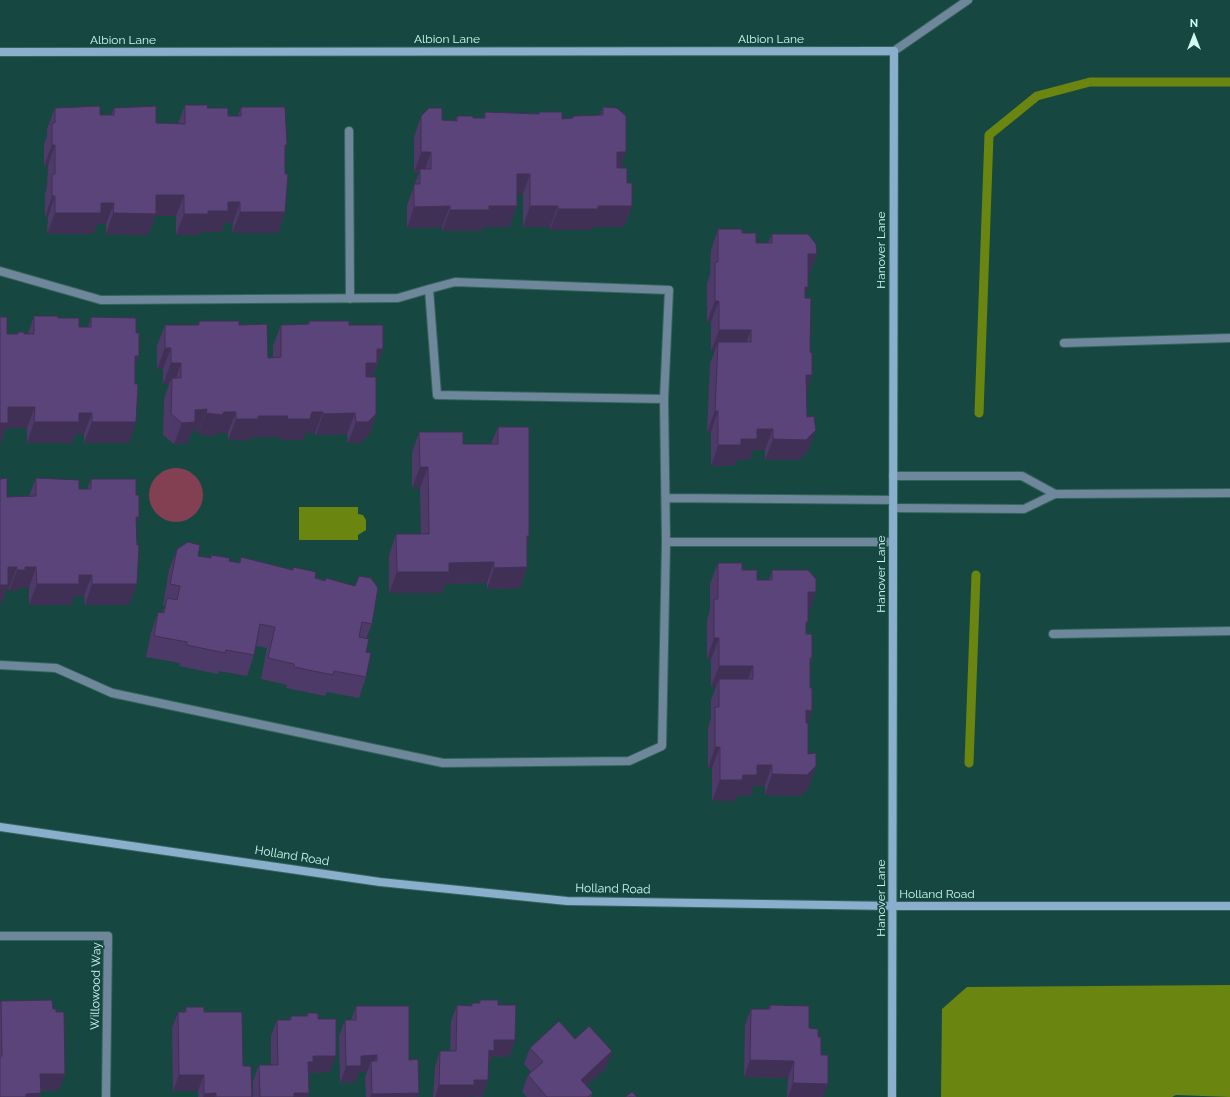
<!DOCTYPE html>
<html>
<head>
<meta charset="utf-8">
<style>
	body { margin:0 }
	#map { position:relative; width:1230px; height:1097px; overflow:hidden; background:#174741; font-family:Raleway,sans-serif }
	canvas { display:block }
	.north { position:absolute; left:1174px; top:16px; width:40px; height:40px; -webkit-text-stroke:3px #174741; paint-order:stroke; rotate:0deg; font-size:11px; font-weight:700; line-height:16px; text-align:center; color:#d0faf3 }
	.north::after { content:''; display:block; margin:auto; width:14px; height:18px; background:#d0faf3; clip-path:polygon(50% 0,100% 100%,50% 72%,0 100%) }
</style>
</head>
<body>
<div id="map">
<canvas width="1230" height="1097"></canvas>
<div class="north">N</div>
</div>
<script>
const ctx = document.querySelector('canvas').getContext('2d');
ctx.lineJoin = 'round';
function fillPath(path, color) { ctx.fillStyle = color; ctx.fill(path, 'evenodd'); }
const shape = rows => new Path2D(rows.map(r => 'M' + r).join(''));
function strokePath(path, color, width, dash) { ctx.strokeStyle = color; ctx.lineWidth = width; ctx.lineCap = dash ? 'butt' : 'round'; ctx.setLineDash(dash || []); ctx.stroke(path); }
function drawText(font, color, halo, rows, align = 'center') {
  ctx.font = font + ' Raleway,sans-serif'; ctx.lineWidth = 3.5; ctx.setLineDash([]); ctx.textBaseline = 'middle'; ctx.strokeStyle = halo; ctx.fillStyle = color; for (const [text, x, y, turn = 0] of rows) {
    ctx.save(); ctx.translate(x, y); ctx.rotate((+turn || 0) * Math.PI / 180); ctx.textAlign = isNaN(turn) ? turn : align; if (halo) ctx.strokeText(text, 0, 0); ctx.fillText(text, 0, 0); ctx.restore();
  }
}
fillPath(shape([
	'149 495a27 27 0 1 1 54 0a27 27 0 1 1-54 0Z'
]), '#834053');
fillPath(shape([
	[299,507,358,507,358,514,363,515,366,520,366,530,358,535,358,540,299,540],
	[1230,985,1230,1097,1176,1095,1172,1097,941,1097,942,1009,967,987]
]), '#6a8611');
strokePath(shape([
	[979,413,989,135,1037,96,1090,82,1230,82],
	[969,763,976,575]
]), '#6a8611', 9);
const lane = shape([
	[894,51,968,0],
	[349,131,350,299],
	[0,271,101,300,398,298,429,289,455,282,669,290,664,399,437,395,429,289],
	[1064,343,1230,338],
	[893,476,1022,476,1055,494],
	[666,498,893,500],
	[893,508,1024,509,1055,494,1230,493],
	[666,542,893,542],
	[1053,634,1230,631],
	[0,665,56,668,112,693,443,763,629,761,662,746,666,542,664,399]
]);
const street = shape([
	[0,936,108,936,106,1097]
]);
const secondary = shape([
	[0,52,894,51,892,1097],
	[0,827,380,882,567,901,893,906,1230,906]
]);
strokePath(lane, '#35645d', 10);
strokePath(street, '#35645d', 10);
strokePath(secondary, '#35645d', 10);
strokePath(lane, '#6f879a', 8);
strokePath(street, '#6f879a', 8);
strokePath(secondary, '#89afcd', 8);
fillPath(shape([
	[185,105,207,108,228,116,238,116,241,107,285,152,285,212,278,233,232,233,233,223,224,223,221,232,201,232,200,235,176,235,176,216,155,216,148,235,106,234,106,224,97,224,93,234,47,234,48,217,45,217,45,194,47,187,48,166,44,166,44,144,47,136,47,129,55,108,100,115,111,115,114,108,156,123,178,124],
	[603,107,621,168,627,183,632,206,624,227,592,227,591,230,550,230,550,227,523,227,523,194,517,194,517,206,509,227,483,227,482,231,442,231,442,227,407,228,407,205,419,173,414,173,414,137,421,116,442,120,455,121,457,116,473,118,483,118,485,112,538,114,539,112,562,119,572,118,573,116,600,115],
	[718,229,742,233,756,243,768,243,772,234,817,254,809,275,808,275,805,296,806,392,808,451,799,460,765,460,765,450,753,450,749,460,736,460,734,466,711,466,711,432,707,432,710,363,715,351,711,351,711,322,707,322,707,283,710,275,711,250],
	[34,316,58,318,79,327,88,327,91,317,135,366,129,443,84,443,84,434,75,434,72,443,27,443,27,428,6,428,0,444,0,317,7,334,17,334,18,332,24,334,28,334],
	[199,321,239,325,268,358,273,358,273,346,281,325,308,324,309,321,349,325,383,349,375,370,374,370,372,377,376,414,369,435,361,443,348,443,347,434,316,435,315,433,305,433,303,440,279,440,280,437,252,437,251,440,228,440,228,433,217,433,214,436,198,434,199,430,192,431,187,443,174,444,163,435,164,399,169,384,163,384,163,369,157,369,157,346,165,325,198,325],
	[498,427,527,543,527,567,520,588,487,589,487,583,445,584,442,593,389,593,389,555,396,534,421,534,420,488,412,488,412,453,419,432,463,444,491,444],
	[36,478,79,489,87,489,91,479,136,524,129,605,85,605,84,596,74,596,71,605,29,605,29,588,18,588,17,591,9,591,9,588,7,588,0,606,0,479,7,497,29,496],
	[177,549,198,556,210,558,211,555,229,561,239,563,241,557,292,570,293,567,315,578,325,580,326,578,372,624,366,639,366,677,359,698,327,692,325,696,286,688,287,685,261,679,267,648,256,646,254,655,247,676,219,671,218,674,179,666,180,663,146,657,151,633,158,612,162,613,165,605,163,605,169,570],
	[718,563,742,570,757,580,769,580,772,570,816,592,808,612,806,629,806,634,812,658,810,663,810,688,812,711,807,723,809,787,800,796,765,795,765,786,753,786,750,796,737,796,735,801,712,801,712,768,708,768,708,728,711,718,711,700,716,687,711,687,711,659,707,659,707,620,710,610,710,584],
	[480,1000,498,1005,515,1040,509,1057,492,1056,488,1066,488,1080,482,1097,470,1096,469,1097,433,1097,435,1067,440,1051,450,1051,451,1021,457,1005,470,1006,472,1003,479,1003],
	[1,1001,53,1009,56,1012,65,1074,59,1090,41,1091,0,1097,0,1004],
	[770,1005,809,1028,818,1037,821,1055,823,1097,787,1097,788,1078,744,1077,745,1025,751,1009,768,1009],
	[356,1006,409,1060,419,1093,417,1097,366,1097,365,1077,367,1072,359,1072,355,1082,340,1083,339,1036,345,1020,351,1020],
	[186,1007,204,1012,243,1066,252,1097,198,1097,198,1091,173,1091,172,1028,178,1012,184,1012],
	[307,1013,318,1019,330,1072,310,1073,308,1076,309,1093,307,1097,253,1097,253,1081,259,1065,271,1065,271,1036,277,1020,289,1020,291,1016,306,1016],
	[575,1039,612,1051,606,1068,586,1086,593,1093,591,1097,527,1097,522,1092,528,1075,531,1072,524,1064,530,1048]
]), '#4e3a68');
fillPath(shape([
	[52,145,55,145,48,166,44,166],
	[285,145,287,145,280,166],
	[421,152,431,152,424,173,420,169,419,173,414,173],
	[617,152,626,152,619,173,609,173],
	[517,174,530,174,523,194,509,194],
	[156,195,184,195,176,216,155,216,148,235,106,234,113,213],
	[52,196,55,196,48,217,45,217],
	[228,202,240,202,233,223,224,223,221,232,201,232,200,235,176,235,184,214,208,211],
	[101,203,114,203,106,224,97,224,93,234,47,234,55,213],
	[450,206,442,227,407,228,414,207],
	[489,206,517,206,509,227,483,227,482,231,442,231,450,210],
	[530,206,558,206,550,227,523,227],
	[598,206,632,206,624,227,592,227,591,230,550,230,558,209],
	[240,212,285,212,278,233,232,233],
	[808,254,817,254,809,275,800,275],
	[805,287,808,287,801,308],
	[715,301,719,301,711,322,707,322],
	[719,330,751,330,743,351,718,342,715,351,711,351],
	[165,348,171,348,163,369,157,369],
	[377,349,383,349,369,384,358,384,366,363],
	[135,356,139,356,131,377],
	[171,363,181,363,174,384,172,378,169,384,163,384],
	[806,375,812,375,805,396],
	[8,407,35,407,27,428,6,428,0,444,0,423],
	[207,409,199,430,192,431,187,443,174,444,182,423,195,410],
	[715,411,718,411,711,432,707,432],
	[224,412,236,412,228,433,217,433,214,436,198,434,206,413],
	[312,412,323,412,315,433,305,433,303,440,279,440,280,437,252,437,251,440,228,440,236,419,258,416,288,416],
	[79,413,92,413,84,434,75,434,72,443,27,443,34,422],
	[355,413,347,434,316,435,323,414],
	[376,414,369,435,361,443,348,443,356,422],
	[92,422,136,422,129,443,84,443],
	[757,429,773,429,765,450,753,450,749,460,736,460,734,466,711,466,718,445,741,439],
	[816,430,808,451,799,460,765,460,773,439],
	[420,467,428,467,420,488,412,488],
	[136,517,139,517,131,538],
	[527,536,529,536,522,557],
	[494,562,487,583,445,584,442,593,389,593,397,572,449,563],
	[8,567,17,567,9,588,7,588,0,606,0,585],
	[25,567,36,567,29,588,18,588,17,591,9,591,17,570],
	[527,567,520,588,487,589,494,568],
	[79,575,92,575,84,596,74,596,71,605,29,605,37,584],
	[92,584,137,584,129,605,85,605],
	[808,592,816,592,809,612,800,612],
	[714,638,719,638,711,659,707,659],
	[719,666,753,666,745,687,719,679,716,687,711,687],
	[806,710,812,711,804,732],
	[715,747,720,747,712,768,708,768],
	[757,765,772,765,765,786,753,786,750,796,737,796,735,801,712,801,720,780],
	[816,766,809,787,800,796,765,795,772,774],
	[494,1040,515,1040,509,1057,492,1056,488,1067,489,1050],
	[612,1051,606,1068,575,1096,581,1080],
	[377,1055,371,1070,371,1061,367,1072,359,1072,355,1082,340,1083,346,1066,361,1056],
	[313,1056,336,1056,330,1072,310,1073,307,1079,308,1062],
	[750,1060,794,1061,788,1078,744,1077],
	[40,1074,65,1074,59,1090,34,1091],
	[179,1075,204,1075,198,1091,173,1091],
	[474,1080,488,1080,482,1097,470,1096,469,1097,435,1097,439,1085],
	[793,1083,828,1084,823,1097,788,1097],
	[41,1093,39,1097,25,1097,26,1094],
	[216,1093,215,1097,203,1097,204,1094],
	[294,1093,309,1093,307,1097,292,1097],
	[419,1093,417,1097,370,1097,372,1094]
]), '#403055');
const building = shape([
	[185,105,208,105,207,108,228,108,228,116,241,116,241,107,285,107,287,145,285,145,285,174,288,174,285,212,240,212,240,202,228,202,228,211,208,211,208,214,184,214,184,195,156,195,156,214,113,213,114,203,101,203,101,213,55,213,55,196,52,196,52,174,55,174,55,145,52,145,52,123,55,123,55,108,100,106,100,115,114,115,114,108,156,106,156,123,185,124,185,105],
	[603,107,617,108,626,116,626,152,617,152,617,168,627,168,627,183,632,183,632,206,598,206,598,209,558,209,558,206,530,206,530,174,517,174,517,206,489,206,489,210,450,210,450,206,414,207,414,184,420,184,420,169,431,169,431,152,421,152,421,116,429,108,442,108,442,120,457,121,457,116,473,116,473,118,485,118,485,112,539,114,539,112,562,112,562,119,573,118,573,116,603,115,603,107],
	[718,229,742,229,742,233,756,233,756,243,772,243,772,234,808,234,816,244,817,254,808,254,808,287,805,287,805,298,811,298,810,352,812,353,812,375,806,375,807,417,814,416,816,430,806,440,773,439,773,429,757,429,757,439,741,439,741,445,718,445,718,411,715,411,718,342,751,342,751,330,719,330,719,301,715,301,715,262,718,262,718,229],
	[34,316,58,316,58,318,79,318,79,327,91,327,91,317,136,318,136,333,139,333,139,356,135,356,135,384,138,384,136,422,92,422,92,413,79,413,79,422,34,422,35,407,8,407,8,423,0,423,0,317,7,317,7,334,18,334,18,332,24,332,24,334,34,334,34,316],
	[199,321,239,321,239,325,267,324,268,358,281,357,281,325,309,324,309,321,349,321,349,325,383,325,383,349,377,349,377,363,366,363,366,377,376,377,376,414,368,422,356,422,355,413,323,414,323,412,312,412,310,419,287,419,288,416,258,416,258,419,236,419,236,412,224,412,222,415,206,413,207,409,195,410,195,422,182,423,171,414,172,378,181,378,181,363,171,363,171,348,165,348,165,325,199,325,199,321],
	[498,427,529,427,529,536,527,536,527,567,494,568,494,562,449,563,449,572,397,572,396,534,429,534,428,467,420,467,419,432,463,432,463,444,498,444,498,427],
	[7,478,7,497,36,496,36,478,79,480,79,489,91,489,91,479,136,479,136,495,139,495,139,517,136,517,137,545,139,545,137,584,92,584,92,575,79,575,79,584,37,584,36,567,25,567,25,570,17,570,17,567,8,567,8,585,0,585,0,479,7,478],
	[188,542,200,545,198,556,211,558,211,555,230,558,229,561,240,563,241,557,293,570,293,567,316,572,315,578,325,581,326,578,355,586,359,576,371,578,378,588,372,624,362,622,359,637,369,639,366,652,371,653,366,677,334,671,333,675,294,667,294,664,268,658,275,627,260,624,254,655,226,650,225,653,187,645,187,642,154,636,158,612,164,613,167,598,177,600,180,586,170,584,177,549,188,542],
	[718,563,742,563,742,570,757,570,757,580,772,580,772,570,808,570,816,579,816,592,808,592,808,622,806,622,806,634,812,634,812,658,810,658,810,688,812,688,812,711,806,710,806,723,808,723,808,754,816,753,816,766,807,775,772,774,772,765,757,765,757,775,743,775,742,780,720,780,720,747,715,747,715,707,719,707,719,679,753,679,753,666,719,666,719,638,714,638,714,599,718,599,718,563],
	[52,1000,53,1009,56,1009,56,1012,64,1012,65,1074,40,1074,41,1093,26,1094,26,1097,0,1097,0,1056,2,1056,1,1001,52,1000],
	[480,1000,498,1000,498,1005,516,1005,515,1040,494,1040,494,1051,489,1050,488,1080,474,1080,474,1085,439,1085,440,1051,456,1051,457,1005,472,1006,472,1003,480,1003,480,1000],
	[770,1005,809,1006,809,1028,818,1029,818,1037,821,1037,821,1055,828,1055,828,1084,793,1083,794,1061,750,1060,751,1009,770,1009,770,1005],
	[356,1006,409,1006,409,1060,418,1059,419,1093,372,1094,371,1061,377,1061,377,1055,361,1056,361,1066,346,1066,345,1020,356,1020,356,1006],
	[186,1007,204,1007,204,1012,242,1012,243,1066,251,1066,252,1097,216,1097,216,1093,204,1094,204,1075,179,1075,178,1012,186,1012,186,1007],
	[307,1013,318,1013,318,1019,336,1019,336,1056,313,1056,313,1062,308,1062,309,1093,294,1093,294,1097,260,1097,259,1065,278,1065,277,1020,291,1020,291,1016,308,1016,307,1013],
	[559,1021,575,1039,589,1026,612,1051,581,1080,593,1093,588,1097,547,1097,528,1075,543,1062,530,1048,559,1021],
	[632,1092,637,1097,625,1097,632,1092]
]);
fillPath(building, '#5b4479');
strokePath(building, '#403055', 1);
drawText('12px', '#d0faf3', '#174741', [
	["Albion Lane",447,39],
	["Albion Lane",771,39],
	["Albion Lane",123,40],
	["Hanover Lane",881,250,-90],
	["Hanover Lane",881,574,-90],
	["Holland Road",292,856,9],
	["Holland Road",613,889,1],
	["Holland Road",937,894],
	["Hanover Lane",881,898,-90],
	["Willowood Way",96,986,-89]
]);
</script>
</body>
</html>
